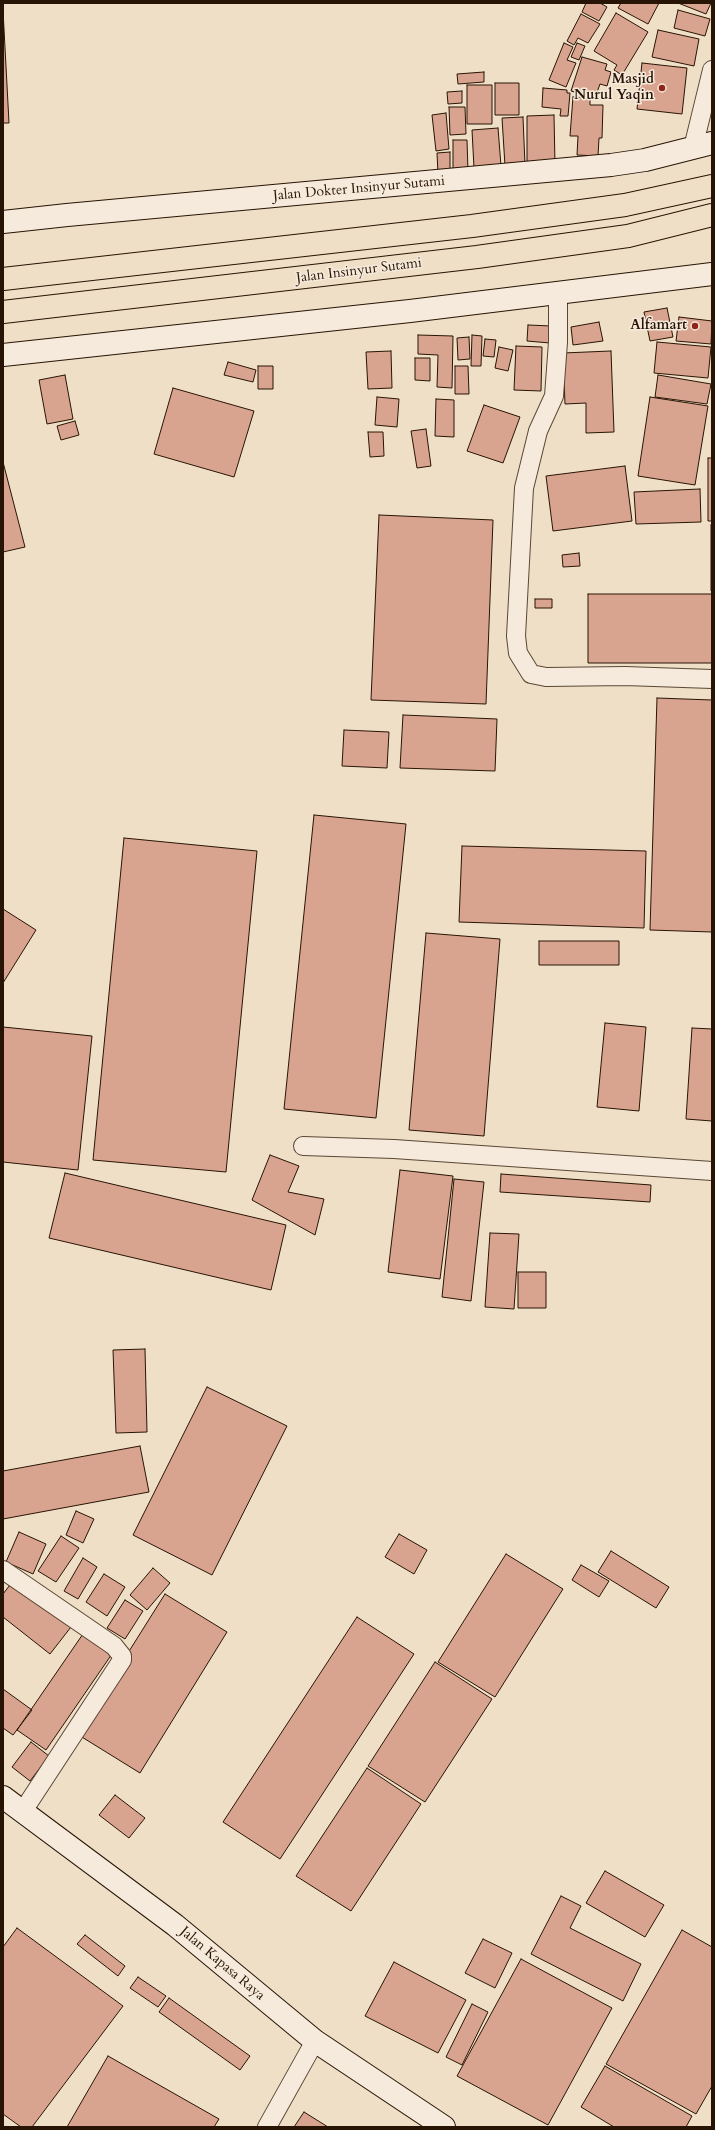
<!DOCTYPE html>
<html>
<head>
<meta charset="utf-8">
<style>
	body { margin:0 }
	#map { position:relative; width:715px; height:2130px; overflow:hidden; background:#efdfc7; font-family:Cardo,serif }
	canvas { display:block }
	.frame { position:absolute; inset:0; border:4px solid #281404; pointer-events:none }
</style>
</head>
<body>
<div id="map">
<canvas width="715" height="2130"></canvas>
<div class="frame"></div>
</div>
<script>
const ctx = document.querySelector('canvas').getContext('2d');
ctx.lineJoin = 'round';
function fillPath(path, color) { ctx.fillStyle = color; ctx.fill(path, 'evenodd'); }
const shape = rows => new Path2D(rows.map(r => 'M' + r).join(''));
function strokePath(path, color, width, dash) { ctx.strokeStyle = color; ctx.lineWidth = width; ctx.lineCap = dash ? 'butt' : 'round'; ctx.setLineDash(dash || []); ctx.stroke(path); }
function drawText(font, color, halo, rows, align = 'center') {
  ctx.font = font + ' Cardo,serif'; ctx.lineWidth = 3; ctx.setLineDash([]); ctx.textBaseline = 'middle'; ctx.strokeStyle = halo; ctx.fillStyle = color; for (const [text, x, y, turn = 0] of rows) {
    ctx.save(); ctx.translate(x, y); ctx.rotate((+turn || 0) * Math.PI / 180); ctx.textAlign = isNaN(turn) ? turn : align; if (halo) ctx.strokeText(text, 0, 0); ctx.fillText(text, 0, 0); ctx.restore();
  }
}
const building = shape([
	[586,3,600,3,607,7,599,21,582,12,586,3],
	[621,3,659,3,648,24,618,8,621,3],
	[678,3,711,3,706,14,678,3],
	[3,10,9,123,3,123,3,10],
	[678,10,710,19,705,36,674,28,678,10],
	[616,13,648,32,622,75,614,70,617,65,594,51,616,13],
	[581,14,600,24,588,43,578,38,574,45,567,41,581,14],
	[658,30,699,39,694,66,652,57,658,30],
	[564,43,573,47,567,60,576,63,566,87,549,80,564,43],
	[577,43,585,46,579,60,571,57,577,43],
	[582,57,607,64,605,70,611,72,607,86,600,84,595,98,571,91,582,57],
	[642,63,687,68,682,114,637,109,642,63],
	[484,72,484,82,458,84,457,74,484,72],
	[495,83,519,83,519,115,495,115,495,83],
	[467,85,492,85,492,124,467,124,467,85],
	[543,88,567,90,567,93,570,93,568,116,560,116,561,109,542,107,543,88],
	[462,91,462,103,448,104,447,92,462,91],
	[573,97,590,98,590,105,603,105,602,138,599,138,598,156,577,155,578,136,570,136,573,97],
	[449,107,465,107,466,134,450,135,449,107],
	[446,113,449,149,436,151,432,115,446,113],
	[554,115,555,165,527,166,527,116,554,115],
	[523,117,525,165,505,166,502,118,523,117],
	[498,128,501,166,474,168,472,130,498,128],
	[453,140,467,140,468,171,453,171,453,140],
	[450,152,450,173,438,174,437,153,450,152],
	[667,308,673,337,650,341,644,312,667,308],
	[679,317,712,321,711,344,676,341,679,317],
	[599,322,603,341,573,345,571,327,599,322],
	[528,325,551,326,550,343,527,341,528,325],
	[418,335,453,336,452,388,437,387,438,355,418,354,418,335],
	[472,335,482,336,481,366,471,366,472,335],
	[469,337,470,359,458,360,457,338,469,337],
	[485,339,496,340,494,357,483,356,485,339],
	[657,342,711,347,708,378,654,373,657,342],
	[516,346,542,347,541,391,514,390,516,346],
	[499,347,513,350,508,371,495,368,499,347],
	[391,351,392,388,368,389,366,352,391,351],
	[611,351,614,432,586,433,586,403,565,404,563,353,611,351],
	[415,358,430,358,430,381,415,380,415,358],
	[228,362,256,370,253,382,224,375,228,362],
	[258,366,273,366,273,389,258,389,258,366],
	[455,366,468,366,469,394,455,394,455,366],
	[65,375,73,419,47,424,39,380,65,375],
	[658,375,711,384,707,404,655,397,658,375],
	[173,388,254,411,234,477,154,454,173,388],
	[377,397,399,399,397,427,375,425,377,397],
	[650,397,708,406,695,485,638,476,650,397],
	[436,399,454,400,454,437,435,436,436,399],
	[484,405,520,417,503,463,467,451,484,405],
	[75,421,79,435,61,440,57,426,75,421],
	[426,429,431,466,417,468,411,431,426,429],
	[368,432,383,432,384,456,370,457,368,432],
	[708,458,712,458,712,521,708,521,708,458],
	[3,462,25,547,3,552,3,462],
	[625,466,632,521,553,531,546,476,625,466],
	[700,489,701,522,636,524,634,492,700,489],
	[379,515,493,520,486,704,371,700,379,515],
	[711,525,712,525,712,591,711,591,711,525],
	[579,553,580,566,563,567,562,555,579,553],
	[588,594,712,594,712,663,588,663,588,594],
	[535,599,552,599,552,608,535,608,535,599],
	[657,698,712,700,712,932,650,930,657,698],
	[403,715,497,719,495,771,400,768,403,715],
	[344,730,389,732,387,768,342,766,344,730],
	[314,815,406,824,376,1118,284,1109,314,815],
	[124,838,257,851,226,1172,93,1160,124,838],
	[462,846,646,851,644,928,459,922,462,846],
	[3,909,36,930,3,983,3,909],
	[426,933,500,939,484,1136,409,1130,426,933],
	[539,941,619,941,619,965,539,965,539,941],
	[605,1023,646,1027,639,1111,597,1107,605,1023],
	[3,1027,92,1036,78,1170,3,1162,3,1027],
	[692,1028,712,1029,712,1121,686,1119,692,1028],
	[270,1155,299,1166,288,1192,324,1199,315,1235,252,1200,270,1155],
	[400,1170,453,1176,440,1279,388,1272,400,1170],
	[65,1173,286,1225,271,1290,49,1238,65,1173],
	[501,1174,651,1185,650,1202,500,1192,501,1174],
	[454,1179,484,1182,471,1301,442,1297,454,1179],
	[490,1233,519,1234,514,1309,485,1307,490,1233],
	[518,1272,546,1272,546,1308,518,1308,518,1272],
	[145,1349,147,1432,116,1433,113,1350,145,1349],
	[207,1387,287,1426,212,1575,133,1535,207,1387],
	[140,1446,149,1492,3,1519,3,1471,140,1446],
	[76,1511,94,1519,83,1543,66,1535,76,1511],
	[19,1532,46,1544,33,1574,6,1562,19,1532],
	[399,1534,427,1550,414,1574,385,1557,399,1534],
	[61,1536,79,1548,56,1582,38,1571,61,1536],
	[611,1551,669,1587,656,1608,598,1572,611,1551],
	[506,1554,563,1589,495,1697,438,1662,506,1554],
	[83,1558,97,1567,78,1599,64,1591,83,1558],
	[581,1565,609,1581,599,1597,572,1580,581,1565],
	[153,1568,170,1583,147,1610,130,1595,153,1568],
	[104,1574,125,1587,107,1616,86,1602,104,1574],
	[13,1581,71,1627,50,1654,3,1617,3,1594,13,1581],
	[165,1594,227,1632,140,1773,77,1734,165,1594],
	[125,1600,143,1611,125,1639,107,1628,125,1600],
	[357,1617,414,1654,280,1859,223,1822,357,1617],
	[85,1631,114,1651,46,1750,17,1730,85,1631],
	[435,1662,492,1699,425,1802,368,1766,435,1662],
	[3,1689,32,1710,13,1735,3,1728,3,1689],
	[31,1742,49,1756,30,1781,12,1767,31,1742],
	[367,1768,421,1804,351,1911,296,1876,367,1768],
	[115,1795,145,1818,129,1838,99,1815,115,1795],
	[605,1871,664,1905,645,1937,586,1903,605,1871],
	[561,1896,581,1906,570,1928,641,1964,623,2001,531,1954,561,1896],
	[17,1928,123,2006,32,2127,21,2127,3,2114,3,1947,17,1928],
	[682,1930,712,1947,712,2086,696,2114,606,2064,682,1930],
	[85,1935,125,1966,118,1976,77,1944,85,1935],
	[483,1939,512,1953,495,1988,465,1973,483,1939],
	[521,1959,612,2008,548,2125,457,2076,521,1959],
	[394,1962,466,2000,438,2053,365,2016,394,1962],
	[138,1977,166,1996,158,2007,130,1988,138,1977],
	[169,1998,250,2056,240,2070,159,2012,169,1998],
	[472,2004,488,2012,462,2065,446,2057,472,2004],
	[108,2056,219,2119,214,2127,67,2127,108,2056],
	[605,2066,692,2116,686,2127,614,2127,581,2107,605,2066],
	[304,2112,328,2127,294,2127,304,2112]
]);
fillPath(building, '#d9a48f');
strokePath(building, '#281404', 1);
const street = shape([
	[693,148,712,70],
	[558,293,558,342,554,396,538,431,524,488,516,636,518,653,531,674,546,677,625,676,712,679],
	[303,1146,394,1149,712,1171],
	[3,1570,114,1646,122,1656,122,1660,23,1811],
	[267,2127,315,2041]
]);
const secondary = shape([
	[3,222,67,215,611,165,645,160,712,143],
	[3,355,410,311,712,274],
	[3,1797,175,1925,315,2041,444,2127]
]);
const highway = shape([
	[3,279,472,226,625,205,712,186],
	[3,312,477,257,628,236,712,215]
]);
strokePath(street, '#5a4735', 20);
strokePath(secondary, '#281404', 24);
strokePath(highway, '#281404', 24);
strokePath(street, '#f5eadb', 18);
strokePath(secondary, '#f5eadb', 22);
strokePath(highway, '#efdfc7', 22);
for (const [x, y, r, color] of [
	[662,88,4,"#8f2418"],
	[695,326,4,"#8f2418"]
]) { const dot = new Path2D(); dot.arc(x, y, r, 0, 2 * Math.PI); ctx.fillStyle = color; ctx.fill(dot); strokePath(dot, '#f5eadb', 1.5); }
drawText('bold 14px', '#281404', '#f5eadb', [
	["Masjid",654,80],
	["Nurul Yaqin",654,96],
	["Alfamart",687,326]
], 'right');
drawText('14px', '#281404', '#f5eadb', [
	["Jalan Dokter Insinyur Sutami",359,189,-5],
	["Jalan Insinyur Sutami",359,271,-7],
	["Jalan Kapasa Raya",222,1964,40]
]);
</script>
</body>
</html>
